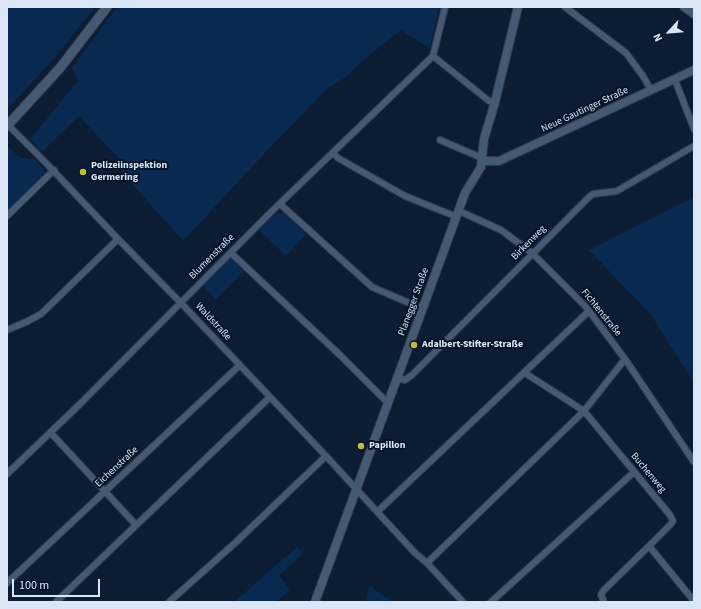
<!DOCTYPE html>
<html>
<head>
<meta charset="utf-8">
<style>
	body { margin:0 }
	#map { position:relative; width:701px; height:609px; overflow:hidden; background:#0c1d33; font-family:"Source Sans 3",sans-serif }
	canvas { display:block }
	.frame { position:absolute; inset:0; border:8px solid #dae6f5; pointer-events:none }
	.north { position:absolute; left:649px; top:12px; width:40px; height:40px; -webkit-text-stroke:3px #041429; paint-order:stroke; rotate:244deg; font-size:11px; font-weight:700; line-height:16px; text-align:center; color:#dae6f5 }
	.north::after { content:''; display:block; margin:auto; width:14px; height:18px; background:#dae6f5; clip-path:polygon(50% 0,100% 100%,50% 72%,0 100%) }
	.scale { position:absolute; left:12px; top:579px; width:88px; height:18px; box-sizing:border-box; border:2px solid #dae6f5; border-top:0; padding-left:5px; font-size:12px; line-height:14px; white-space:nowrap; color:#dae6f5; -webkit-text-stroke:3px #041429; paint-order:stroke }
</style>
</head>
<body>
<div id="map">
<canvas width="701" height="609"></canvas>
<div class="frame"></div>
<div class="north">N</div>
<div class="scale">100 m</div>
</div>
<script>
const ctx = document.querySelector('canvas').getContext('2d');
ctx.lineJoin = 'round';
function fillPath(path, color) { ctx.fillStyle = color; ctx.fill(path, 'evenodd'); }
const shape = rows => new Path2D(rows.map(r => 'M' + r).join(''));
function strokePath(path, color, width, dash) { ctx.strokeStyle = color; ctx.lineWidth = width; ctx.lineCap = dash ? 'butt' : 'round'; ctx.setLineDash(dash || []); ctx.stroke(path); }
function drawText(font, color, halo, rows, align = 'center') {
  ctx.font = font + ' "Source Sans 3",sans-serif'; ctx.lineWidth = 4; ctx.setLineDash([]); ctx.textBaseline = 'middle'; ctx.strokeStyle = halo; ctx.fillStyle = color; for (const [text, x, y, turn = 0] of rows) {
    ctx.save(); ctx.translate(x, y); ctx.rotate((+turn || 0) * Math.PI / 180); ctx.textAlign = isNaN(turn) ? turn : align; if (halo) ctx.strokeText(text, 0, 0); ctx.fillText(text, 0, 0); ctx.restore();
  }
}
fillPath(shape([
	[7,7,95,7,52,61,9,107,7,108],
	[117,7,439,7,430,49,401,30,366,58,343,79,328,88,264,154,183,241,121,171,126,166,79,116,42,152,30,139,78,81,72,68],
	[7,145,17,155,22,158,35,159,46,173,7,211],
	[694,197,694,383,651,315,589,250],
	[277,213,284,213,306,234,286,256,259,230],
	[231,258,244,271,216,299,203,286],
	[297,547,303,554,279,575,290,590,276,602,234,602],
	[370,586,388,599,393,602,366,602,368,591]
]), '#082950');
const minor = shape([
	[445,7,433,56,489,101,495,102],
	[565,7,626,53,643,76,651,90],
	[675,80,694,129],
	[7,124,45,162,118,239,181,303,326,456,415,553,427,563,463,602],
	[440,140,482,158],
	[333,153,338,158,405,196,457,217],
	[280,204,372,287,423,309],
	[459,211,501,230,532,253,586,307,625,359,694,462],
	[7,216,54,170],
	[231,253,341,356,385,400,388,401],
	[7,330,26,322,41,314,118,239],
	[525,373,584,411,670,515,673,521,671,524,649,546,694,601],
	[397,378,405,380,412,375,589,197,593,194,617,191,694,146],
	[51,433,136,525],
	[7,474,81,403,270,213,433,56],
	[377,512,589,311],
	[427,563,584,411,625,359],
	[7,583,240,365],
	[56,602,270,397],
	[169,602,235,543,326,456],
	[491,602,634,472],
	[604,602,601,595,603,591,649,546]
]);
const tertiary = shape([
	[684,7,694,14],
	[482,161,499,161,694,70],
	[315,602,465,193,481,167,484,139,495,102,518,7]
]);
const secondary = shape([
	[7,126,60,68,107,7]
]);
strokePath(minor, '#30374a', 8);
strokePath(tertiary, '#30374a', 10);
strokePath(secondary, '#30374a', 11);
strokePath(minor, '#465972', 6);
strokePath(tertiary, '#465972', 8);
strokePath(secondary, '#465972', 9);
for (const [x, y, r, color] of [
	[83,172,4,"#c5bc3d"],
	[414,345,4,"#c5bc3d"],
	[361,446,4,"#c5bc3d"]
]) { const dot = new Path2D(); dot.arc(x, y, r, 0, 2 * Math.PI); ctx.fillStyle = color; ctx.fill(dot); strokePath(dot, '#041429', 1.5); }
drawText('10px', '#dae6f5', '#041429', [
	["Neue Gautinger Straße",585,110,-25],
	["Birkenweg",529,243,-45],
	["Blumenstraße",212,257,-45],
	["Planegger Straße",414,302,-70],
	["Fichtenstraße",601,313,51],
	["Waldstraße",213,322,47],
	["Eichenstraße",117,467,-43],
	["Buchenweg",648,473,50]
]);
drawText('bold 10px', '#dae6f5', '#041429', [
	["Polizeiinspektion",91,166],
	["Germering",91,178],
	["Adalbert-Stifter-Straße",422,345],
	["Papillon",369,446]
], 'left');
</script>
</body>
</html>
